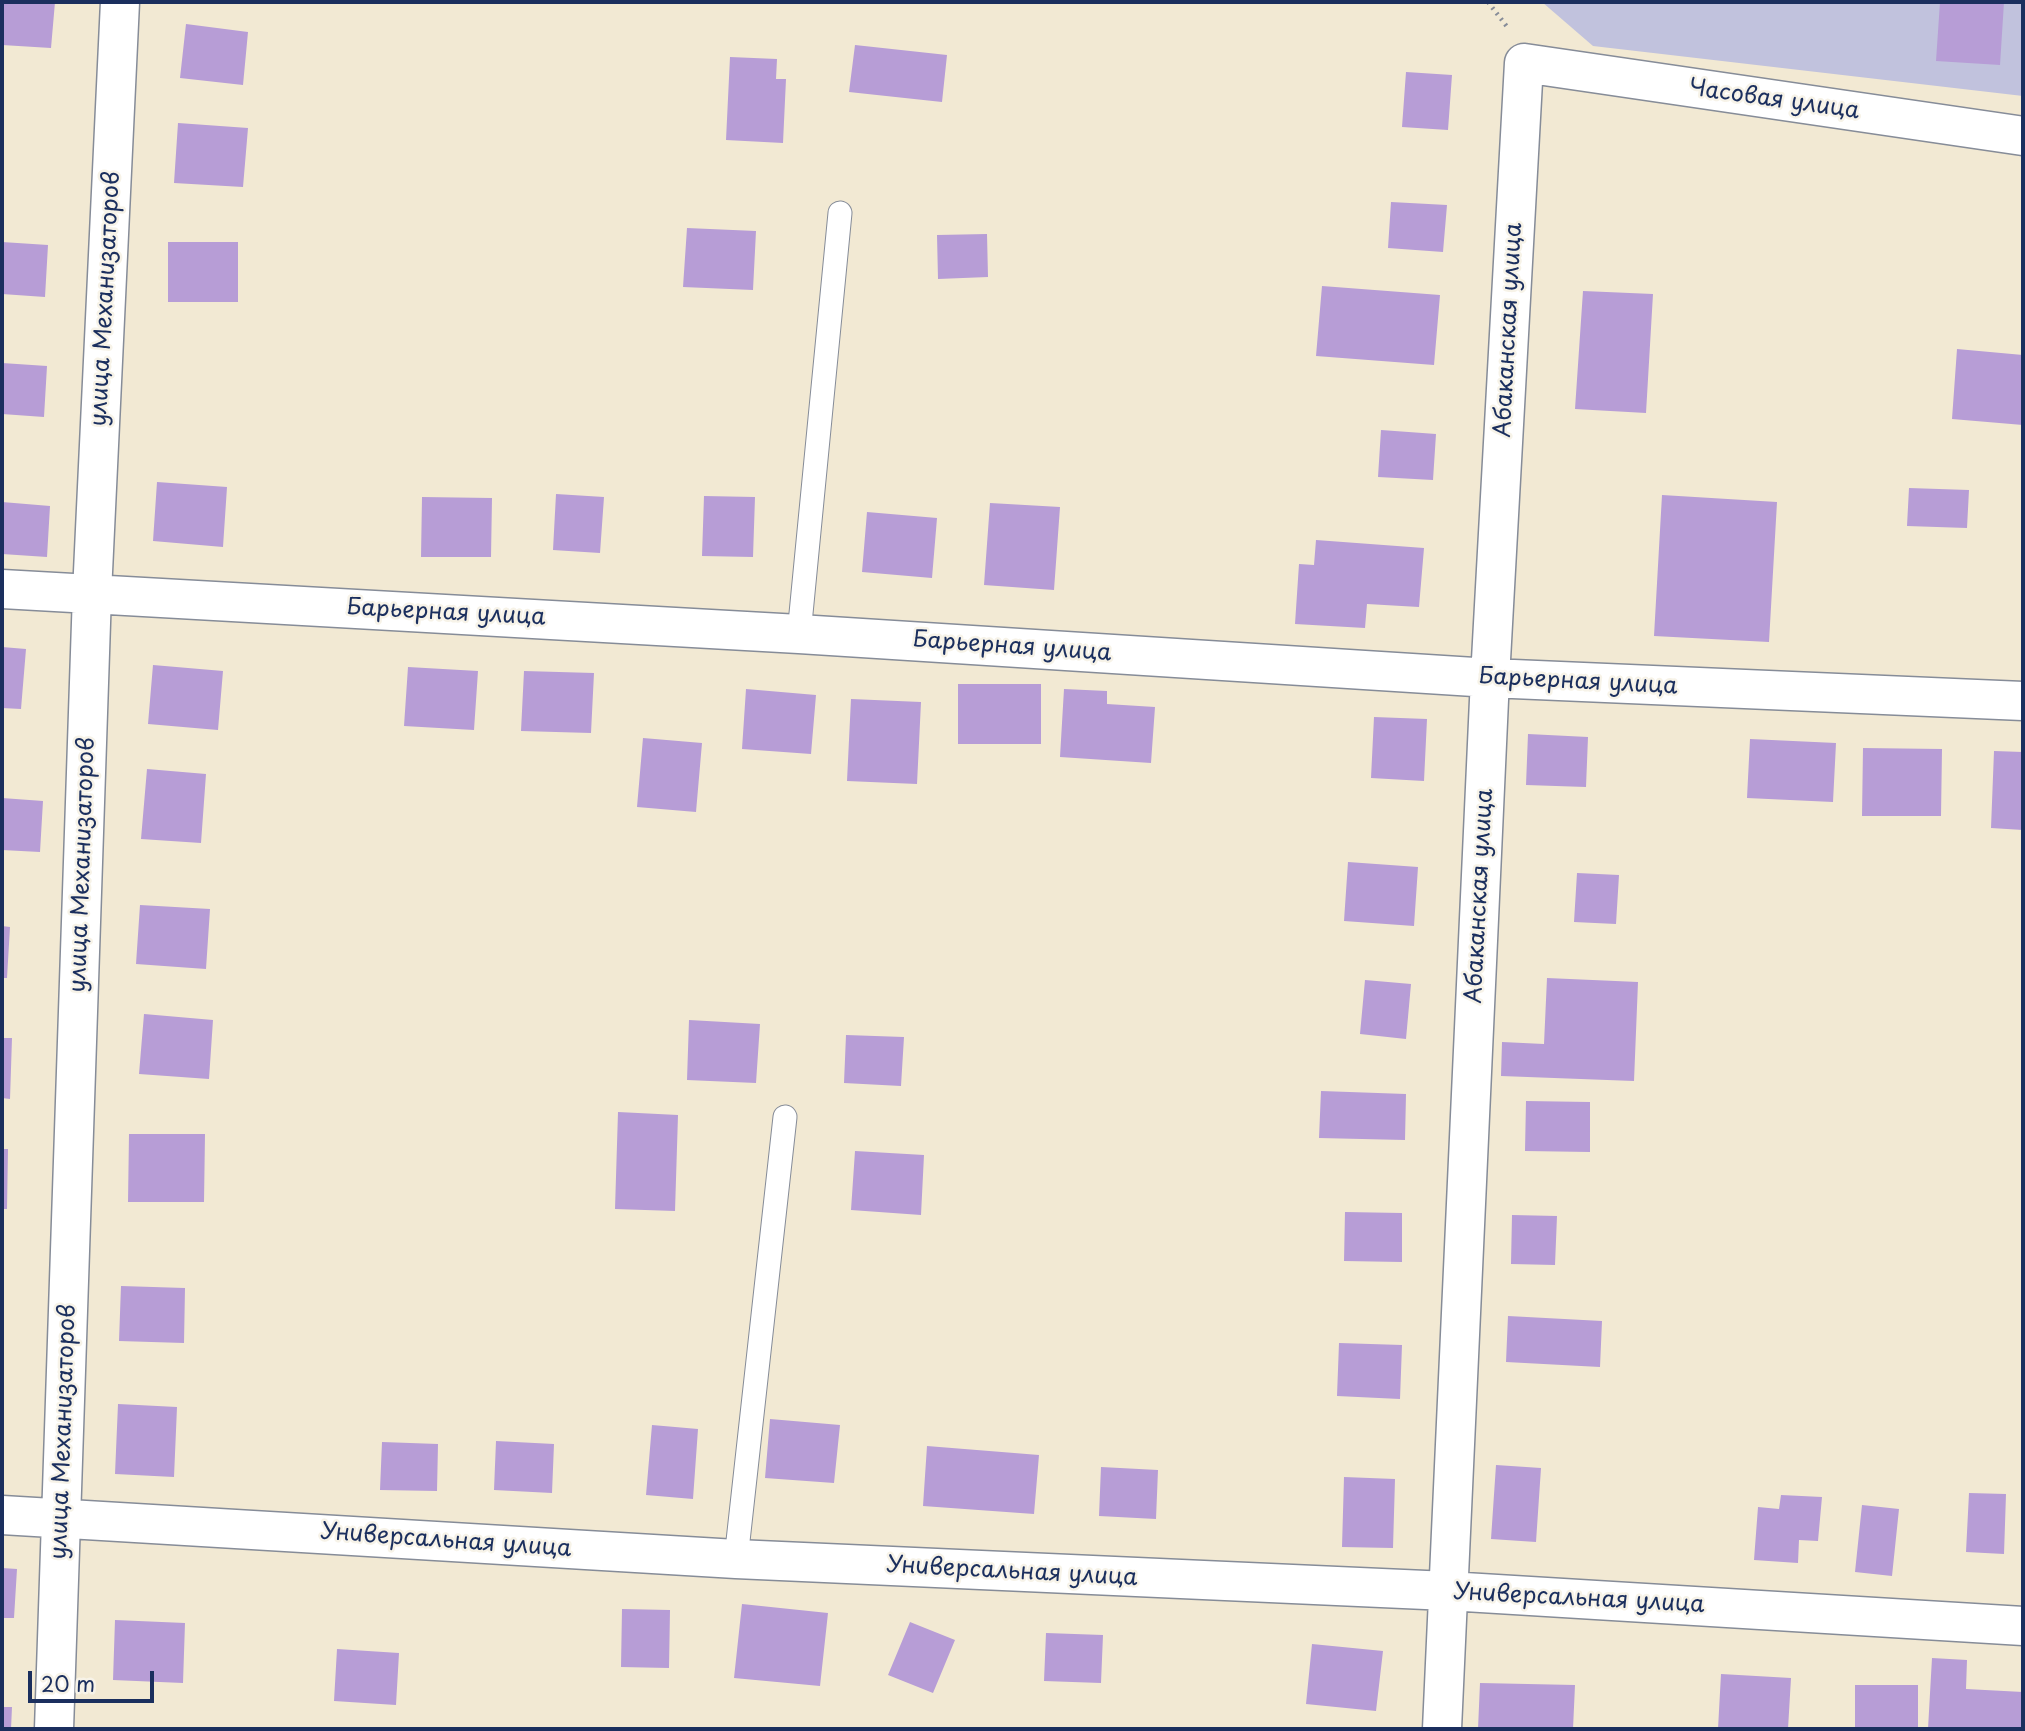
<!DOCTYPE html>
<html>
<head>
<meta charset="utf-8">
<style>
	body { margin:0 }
	#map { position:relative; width:2025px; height:1731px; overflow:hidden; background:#f2e9d3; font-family:"Playpen Sans",sans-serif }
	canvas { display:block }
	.frame { position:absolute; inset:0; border:4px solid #1b2f5e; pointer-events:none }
	.scale { position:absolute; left:28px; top:1671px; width:126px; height:32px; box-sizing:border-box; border:4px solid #1b2f5e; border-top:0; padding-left:9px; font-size:21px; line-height:24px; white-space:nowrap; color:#1b2f5e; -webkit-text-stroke:5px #f7f3e8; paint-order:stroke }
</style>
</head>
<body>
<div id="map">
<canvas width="2025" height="1731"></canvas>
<div class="frame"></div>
<div class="scale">20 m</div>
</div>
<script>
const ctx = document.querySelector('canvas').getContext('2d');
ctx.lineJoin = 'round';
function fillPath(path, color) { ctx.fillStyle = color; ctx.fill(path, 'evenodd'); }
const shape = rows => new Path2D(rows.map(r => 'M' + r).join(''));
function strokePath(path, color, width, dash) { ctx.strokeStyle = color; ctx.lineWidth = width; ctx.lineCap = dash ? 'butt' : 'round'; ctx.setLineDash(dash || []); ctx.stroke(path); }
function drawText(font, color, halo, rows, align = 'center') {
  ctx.font = font + ' "Playpen Sans",sans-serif'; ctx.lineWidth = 5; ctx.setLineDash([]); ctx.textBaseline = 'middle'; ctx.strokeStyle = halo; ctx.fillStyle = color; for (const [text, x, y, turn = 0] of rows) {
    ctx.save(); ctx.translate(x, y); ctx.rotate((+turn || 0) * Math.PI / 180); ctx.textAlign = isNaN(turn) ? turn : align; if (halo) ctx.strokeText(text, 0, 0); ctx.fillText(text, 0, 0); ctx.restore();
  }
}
fillPath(shape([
	[1542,2,2023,2,2023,96,1593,46]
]), '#c1c2dd');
fillPath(shape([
	[2,2,55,2,51,48,2,45],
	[1940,2,2004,2,2000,65,1936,61],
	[186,24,248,32,243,85,180,78],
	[855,45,947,55,942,102,849,92],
	[730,57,777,59,776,79,786,79,783,143,726,140],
	[1406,72,1452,75,1448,130,1402,127],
	[178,123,248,128,243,187,174,183],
	[1391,202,1447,205,1443,252,1388,248],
	[687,228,756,231,753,290,683,287],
	[987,234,988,277,938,279,937,235],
	[2,242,48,245,45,297,2,294],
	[168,242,238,242,238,302,168,302],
	[1322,286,1440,295,1434,365,1316,356],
	[1583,291,1653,294,1646,413,1575,409],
	[1957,349,2023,355,2023,425,1952,419],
	[2,363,47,366,44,417,2,414],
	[1381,430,1436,434,1433,480,1378,477],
	[157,482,227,487,223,547,153,541],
	[1909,488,1969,490,1967,528,1907,526],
	[556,494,604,497,600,553,553,550],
	[1662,495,1777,502,1769,642,1654,636],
	[704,496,755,497,753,557,702,556],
	[422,497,492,498,491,557,421,557],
	[2,502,50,506,47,557,2,554],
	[990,503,1060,507,1054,590,984,585],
	[867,512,937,518,932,578,862,572],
	[1316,540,1424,548,1419,607,1367,604,1365,628,1295,624,1299,564,1314,565],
	[2,647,26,649,21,709,2,708],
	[153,665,223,671,218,730,148,724],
	[408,667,478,671,474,730,404,726],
	[524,671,594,673,591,733,521,731],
	[958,684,1041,684,1041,744,958,744],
	[746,689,816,695,811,754,742,749],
	[1064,689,1107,691,1107,704,1155,707,1151,763,1060,757],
	[851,699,921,702,917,784,847,781],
	[1374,717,1427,719,1424,781,1371,778],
	[1528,734,1588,737,1586,787,1526,785],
	[643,738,702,743,696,812,637,807],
	[1750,739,1836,743,1833,802,1747,798],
	[1863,748,1942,749,1941,816,1862,816],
	[1994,751,2023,752,2023,830,1991,828],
	[147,769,206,774,201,843,141,839],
	[2,798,43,801,40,852,2,850],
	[1348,862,1418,867,1414,926,1344,921],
	[1577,873,1619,875,1616,924,1574,922],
	[140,905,210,909,206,969,136,964],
	[2,926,10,927,7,978,2,978],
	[1547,978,1638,982,1634,1081,1501,1076,1502,1042,1544,1044],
	[1365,980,1411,984,1406,1039,1360,1034],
	[144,1014,213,1020,209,1079,139,1074],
	[689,1020,760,1024,756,1083,687,1080],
	[846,1035,904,1037,901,1086,844,1083],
	[2,1038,12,1038,10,1099,2,1098],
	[1321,1091,1406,1094,1405,1140,1319,1138],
	[1526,1101,1590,1102,1590,1152,1525,1151],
	[618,1112,678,1115,675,1211,615,1209],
	[129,1134,205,1134,204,1202,128,1202],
	[2,1149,8,1149,7,1209,2,1209],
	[855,1151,924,1155,921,1215,851,1210],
	[1345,1212,1402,1213,1402,1262,1344,1261],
	[1512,1215,1557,1216,1555,1265,1511,1264],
	[121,1286,185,1288,184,1343,119,1341],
	[1508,1316,1602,1321,1600,1367,1506,1362],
	[1339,1343,1402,1345,1400,1399,1337,1396],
	[118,1404,177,1407,174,1477,115,1474],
	[770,1419,840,1425,834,1483,765,1478],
	[652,1425,698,1429,693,1499,646,1495],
	[496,1441,554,1444,552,1493,494,1490],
	[382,1442,438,1444,437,1491,380,1490],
	[927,1446,1039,1455,1034,1514,923,1506],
	[1496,1465,1541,1468,1536,1542,1491,1539],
	[1101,1467,1158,1470,1156,1519,1099,1516],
	[1344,1477,1395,1479,1393,1548,1342,1547],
	[1969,1493,2006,1494,2004,1554,1966,1552],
	[1781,1495,1822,1497,1818,1541,1799,1540,1798,1563,1754,1560,1758,1507,1779,1509],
	[1862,1505,1899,1509,1892,1576,1855,1572],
	[2,1568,17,1569,14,1618,2,1618],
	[742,1604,828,1613,820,1686,734,1678],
	[622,1609,670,1610,669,1668,621,1667],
	[115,1620,185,1623,183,1683,113,1680],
	[910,1622,955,1640,933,1693,888,1675],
	[1046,1633,1103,1635,1101,1683,1044,1681],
	[1312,1644,1383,1651,1376,1711,1306,1704],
	[337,1649,399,1653,396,1705,334,1701],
	[1932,1658,1967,1660,1966,1689,2023,1692,2023,1729,1928,1729],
	[1721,1674,1791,1678,1788,1729,1718,1729],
	[1480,1683,1575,1685,1573,1729,1478,1729],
	[1855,1685,1918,1685,1918,1729,1855,1729],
	[2,1707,12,1707,11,1729,2,1729]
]), '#b79dd6');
const service = shape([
	[799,634,840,213],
	[736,1559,785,1117]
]);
const minor = shape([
	[2,589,799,634,1490,678,2023,701],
	[2,1515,736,1559,1448,1591,2023,1626],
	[54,1729,92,593,120,2],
	[1442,1729,1490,678,1524,63,2023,136]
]);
strokePath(service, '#868c98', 25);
strokePath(minor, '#868c98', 41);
strokePath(shape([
	[1488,2,1508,28]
]), '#868c98', 4.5, [2, 5]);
strokePath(service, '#fff', 23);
strokePath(minor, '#fff', 38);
drawText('23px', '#1b2f5e', '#f7f3e8', [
	["Часовая улица",1774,100,8],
	["улица Механизаторов",106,299,-87],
	["Абаканская улица",1509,330,-87],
	["Барьерная улица",446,613,3],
	["Барьерная улица",1012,647,4],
	["Барьерная улица",1578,682,3],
	["улица Механизаторов",83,865,-88],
	["Абаканская улица",1480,896,-87],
	["улица Механизаторов",64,1432,-88],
	["Универсальная улица",446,1541,4],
	["Универсальная улица",1012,1572,3],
	["Универсальная улица",1579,1599,3]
]);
</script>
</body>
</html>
